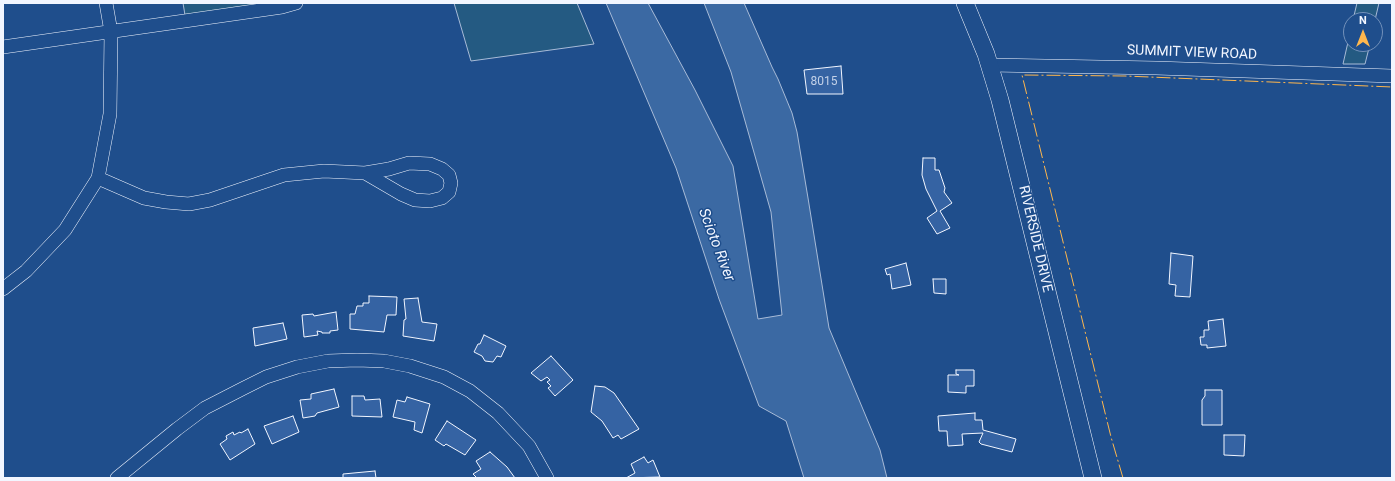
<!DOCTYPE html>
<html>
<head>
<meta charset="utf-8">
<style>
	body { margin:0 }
	#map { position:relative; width:1395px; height:481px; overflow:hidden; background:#1f4e8c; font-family:Roboto,sans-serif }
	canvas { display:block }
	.frame { position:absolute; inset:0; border:4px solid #f2f6ff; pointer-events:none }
	.north { position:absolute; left:1343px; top:12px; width:40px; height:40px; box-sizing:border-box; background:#1f4e8c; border:1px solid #7391ba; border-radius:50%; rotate:0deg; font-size:11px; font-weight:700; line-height:16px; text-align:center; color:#f2f6ff }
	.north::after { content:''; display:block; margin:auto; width:14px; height:18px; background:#ffb74d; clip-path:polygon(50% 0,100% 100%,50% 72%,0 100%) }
</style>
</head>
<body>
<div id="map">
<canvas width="1395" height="481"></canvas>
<div class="frame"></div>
<div class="north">N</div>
</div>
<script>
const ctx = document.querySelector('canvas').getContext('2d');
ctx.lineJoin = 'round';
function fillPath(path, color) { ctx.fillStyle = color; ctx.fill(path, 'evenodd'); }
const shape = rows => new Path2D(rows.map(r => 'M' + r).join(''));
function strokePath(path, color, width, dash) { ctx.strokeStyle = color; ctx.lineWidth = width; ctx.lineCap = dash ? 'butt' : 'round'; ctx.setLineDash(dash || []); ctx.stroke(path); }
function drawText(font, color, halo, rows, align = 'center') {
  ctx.font = font + ' Roboto,sans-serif'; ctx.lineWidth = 3; ctx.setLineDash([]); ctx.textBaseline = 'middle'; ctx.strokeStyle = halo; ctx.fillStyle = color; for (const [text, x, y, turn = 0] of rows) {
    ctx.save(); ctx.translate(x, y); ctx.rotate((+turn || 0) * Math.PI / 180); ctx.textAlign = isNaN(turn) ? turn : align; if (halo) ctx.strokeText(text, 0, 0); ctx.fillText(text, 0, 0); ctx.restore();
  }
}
const green = shape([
	[183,3,284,3,186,21,183,3],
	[454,3,577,3,594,44,471,61,454,3],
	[1357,3,1379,3,1375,20,1353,20,1357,3],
	[1351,29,1351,44,1370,44,1365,64,1343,64,1351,29]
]);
fillPath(green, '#245a82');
strokePath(green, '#a8bbd7', 1);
const water = shape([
	[606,3,648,3,695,90,733,166,758,319,782,315,771,212,731,72,704,3,744,3,772,67,778,79,792,113,797,132,808,198,829,328,880,450,887,478,804,478,786,421,759,406,719,299,676,168,606,3]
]);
fillPath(water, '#3b69a3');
strokePath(water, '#a8bbd7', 1);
const building = shape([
	[841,66,843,94,807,94,804,70,841,66],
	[923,158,935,158,935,170,939,170,945,188,944,192,952,203,940,211,950,228,937,234,927,218,937,211,926,189,922,175,923,158],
	[1171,253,1193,256,1190,297,1175,296,1176,285,1169,284,1171,253],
	[906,263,911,285,892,289,890,274,887,275,885,269,906,263],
	[933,279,946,279,946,294,934,293,933,279],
	[369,296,397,297,396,315,387,315,384,332,350,329,350,314,355,314,357,306,363,306,363,303,369,303,369,296],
	[418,298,422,322,437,324,434,341,403,336,404,320,406,319,404,299,418,298],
	[336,312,338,330,330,331,330,333,322,333,322,332,317,331,318,335,304,337,302,315,313,314,314,316,336,312],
	[1223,319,1226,346,1207,348,1207,345,1201,345,1200,337,1204,337,1204,330,1209,330,1208,321,1223,319],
	[283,323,287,339,255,346,253,328,283,323],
	[484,335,506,346,501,357,497,356,493,362,485,361,482,356,474,352,478,344,480,344,484,335],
	[551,356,573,380,555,396,548,388,551,386,547,382,550,380,547,377,541,381,531,373,551,356],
	[956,370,974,370,974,386,966,386,966,393,948,392,948,375,959,375,956,374,956,370],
	[595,386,605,387,614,393,639,429,621,439,618,435,613,438,602,421,591,412,595,386],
	[334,389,339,407,317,413,315,416,303,418,300,400,311,399,311,394,334,389],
	[1205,390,1222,390,1222,425,1202,425,1202,400,1205,396,1205,390],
	[352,396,364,396,365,400,380,399,382,417,352,416,352,396],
	[407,397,430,404,422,433,414,430,415,422,393,417,397,400,405,402,407,397],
	[975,413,975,420,982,420,983,430,1016,439,1012,452,981,444,979,442,983,433,962,434,963,445,948,446,947,431,939,431,938,416,975,413],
	[293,416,299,432,272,444,264,426,293,416],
	[447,421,476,440,465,455,446,444,444,446,435,440,447,421],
	[248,429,255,444,230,460,220,444,227,439,226,436,233,432,234,435,240,432,241,433,248,429],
	[1224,435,1245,435,1244,456,1224,455,1224,435],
	[490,452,507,467,515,478,477,478,473,474,481,469,476,461,490,452],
	[644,457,648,463,653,460,660,477,626,478,635,473,631,464,644,457],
	[375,471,376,478,343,478,343,474,375,471]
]);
fillPath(building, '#3563a3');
strokePath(building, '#f2f6ff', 1);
const minor = shape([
	[3,47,282,7,296,3],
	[990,65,1156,68,1392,76],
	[409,163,430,164,442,169,449,175,451,183,449,192,442,198,430,201,415,200,401,194,365,173,389,169,409,163],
	[98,178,144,198,166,202,189,204,210,200,284,175,324,171,365,173],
	[3,289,26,271,65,230,98,178,110,114,111,32,106,3],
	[117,478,177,429,205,408,244,388,266,377,297,367,328,361,357,360,384,361,410,366,444,377,470,391,498,413,529,446,547,478]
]);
const major = shape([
	[965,3,986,54,1000,100,1093,478]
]);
strokePath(minor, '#f2f6ff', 14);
strokePath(major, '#f2f6ff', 18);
strokePath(minor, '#1f4e8c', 13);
strokePath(major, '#1f4e8c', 17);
strokePath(shape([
	[1123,478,1111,437,1022,75,1125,76,1392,87]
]), '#ffb74d', 1, [14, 3, 2, 3]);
drawText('12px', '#c3d1e8', null, [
	["8015",824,82]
]);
drawText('14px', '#f2f6ff', '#1f4e8c', [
	["SUMMIT VIEW ROAD",1192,53,2],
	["RIVERSIDE DRIVE",1035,239,77]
]);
drawText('italic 15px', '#f2f6ff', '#1f4e8c', [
	["Scioto River",716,245,69]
]);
</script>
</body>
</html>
